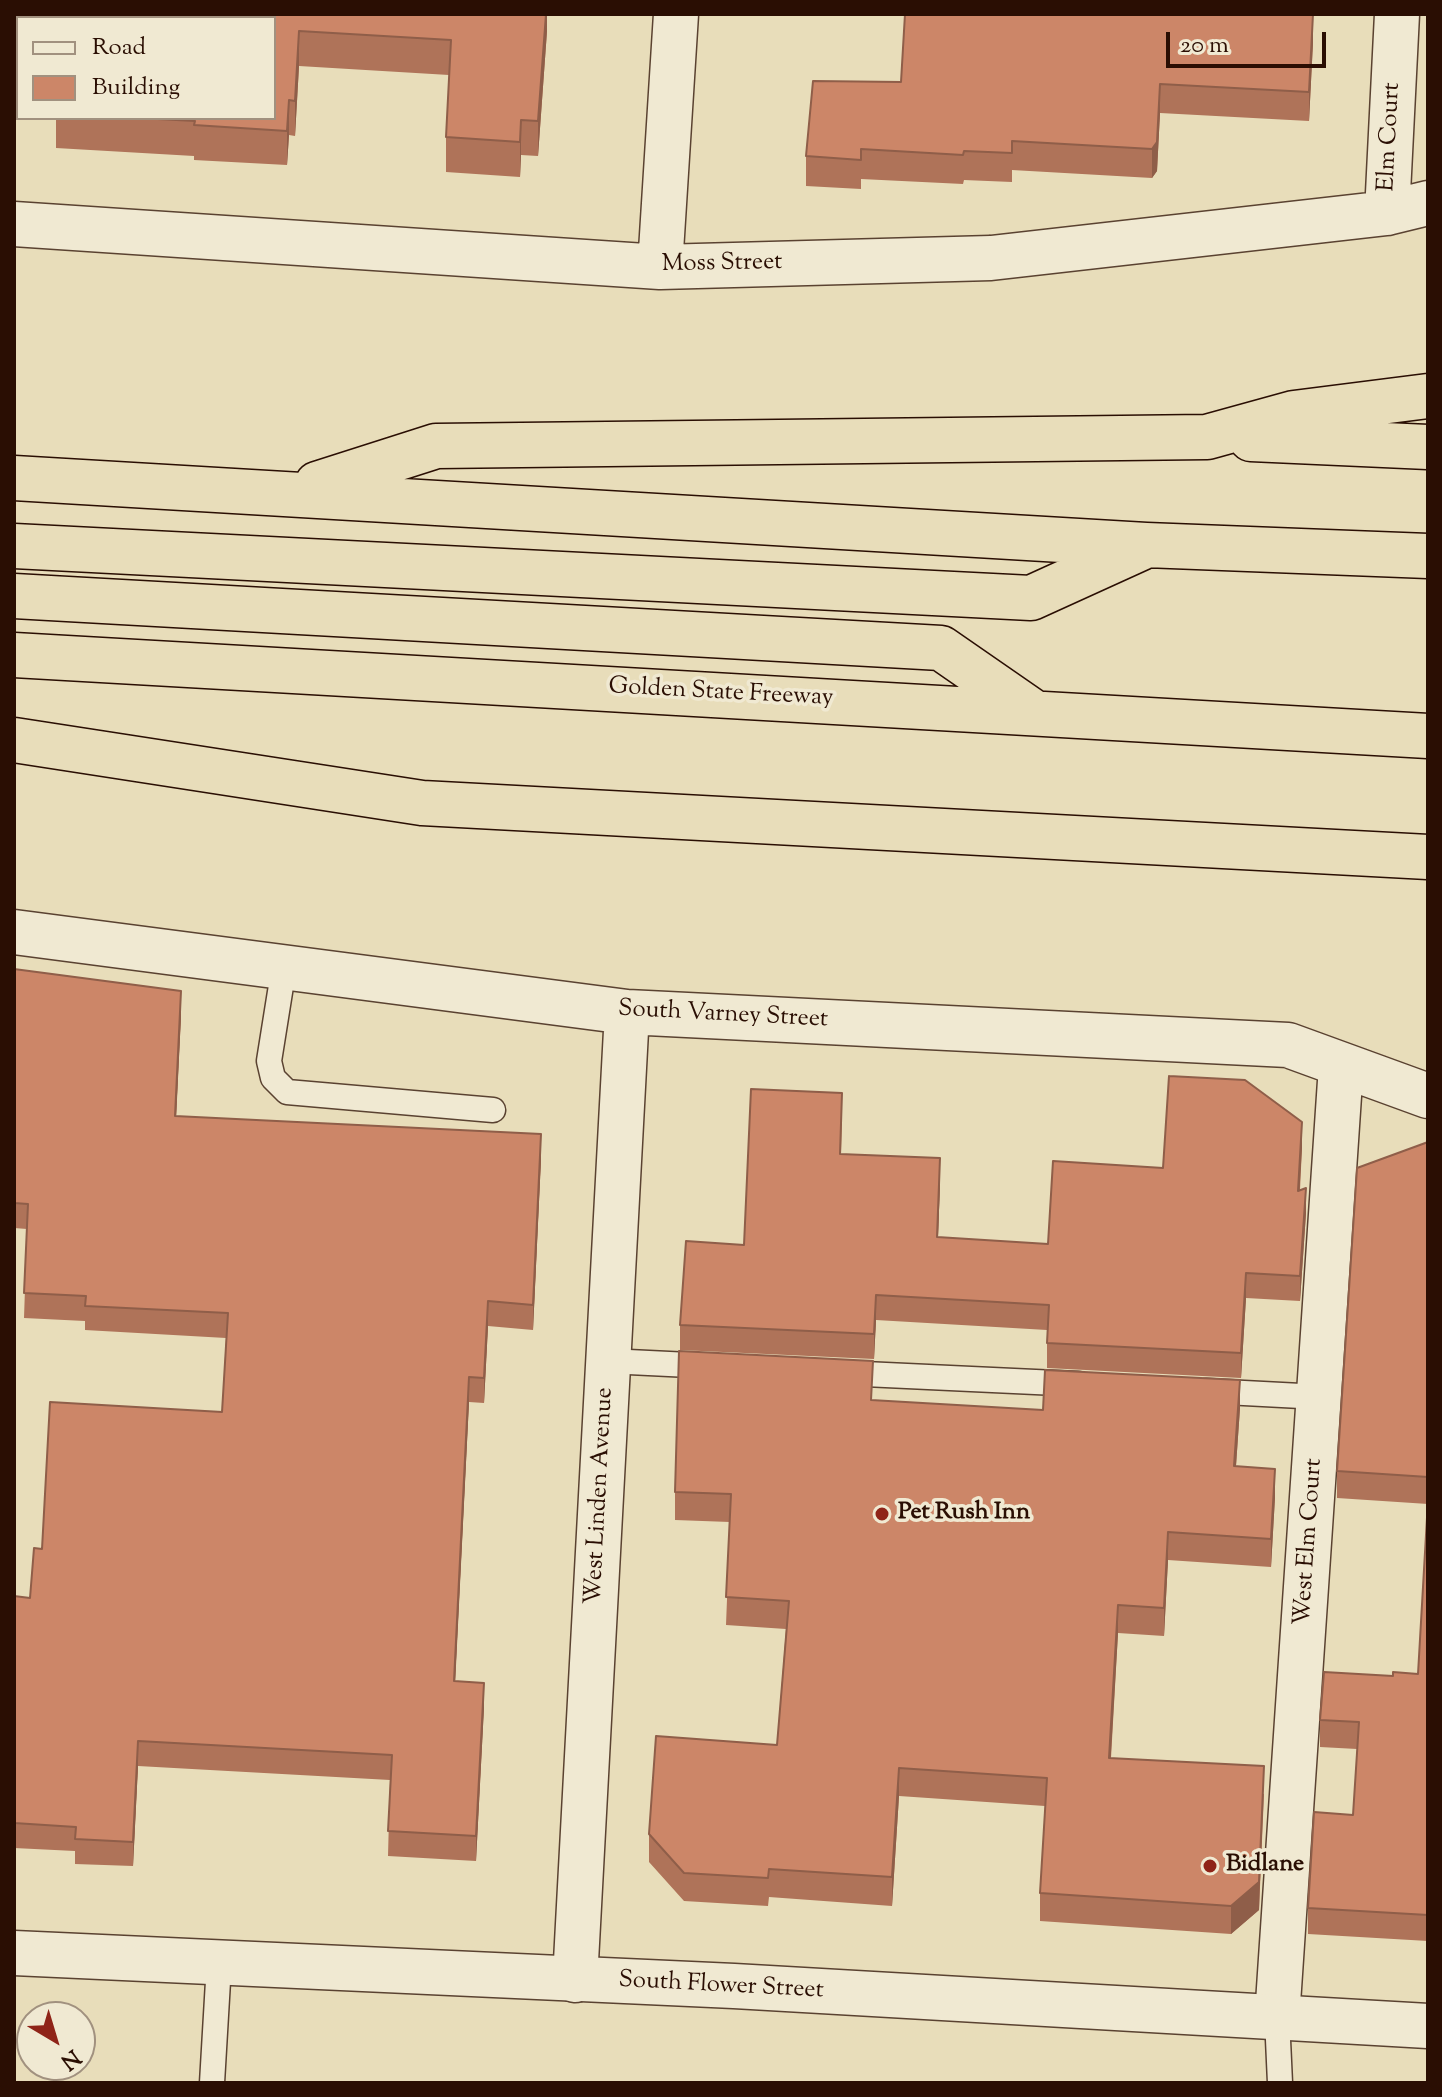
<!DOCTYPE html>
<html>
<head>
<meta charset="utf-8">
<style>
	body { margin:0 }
	#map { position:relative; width:1442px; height:2097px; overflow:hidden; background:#e8ddba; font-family:"Sorts Mill Goudy",serif }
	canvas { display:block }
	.frame { position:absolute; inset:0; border:16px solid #2a0e03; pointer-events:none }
	.legend { position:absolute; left:16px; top:16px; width:260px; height:104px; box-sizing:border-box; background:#f0e9d2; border:2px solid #a1917f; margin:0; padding:10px 14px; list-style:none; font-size:24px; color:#2a0e03 }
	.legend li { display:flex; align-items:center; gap:16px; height:40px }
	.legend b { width:40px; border:2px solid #a1917f }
	.north { position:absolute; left:16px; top:2001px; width:80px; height:80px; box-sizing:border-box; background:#f0e9d2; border:2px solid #a1917f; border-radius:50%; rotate:142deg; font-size:22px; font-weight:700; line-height:32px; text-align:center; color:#2a0e03 }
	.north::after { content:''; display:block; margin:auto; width:28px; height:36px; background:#8f2418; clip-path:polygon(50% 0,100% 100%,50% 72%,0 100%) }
	.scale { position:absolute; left:1166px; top:32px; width:160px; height:36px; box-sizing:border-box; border:4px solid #2a0e03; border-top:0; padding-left:10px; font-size:24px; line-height:28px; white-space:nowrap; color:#2a0e03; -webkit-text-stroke:6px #f0e9d2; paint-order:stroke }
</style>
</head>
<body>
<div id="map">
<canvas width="1442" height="2097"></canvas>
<div class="frame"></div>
<ul class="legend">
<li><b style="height:10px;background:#f0e9d2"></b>Road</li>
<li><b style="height:22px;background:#cc8668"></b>Building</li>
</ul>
<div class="north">N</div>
<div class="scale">20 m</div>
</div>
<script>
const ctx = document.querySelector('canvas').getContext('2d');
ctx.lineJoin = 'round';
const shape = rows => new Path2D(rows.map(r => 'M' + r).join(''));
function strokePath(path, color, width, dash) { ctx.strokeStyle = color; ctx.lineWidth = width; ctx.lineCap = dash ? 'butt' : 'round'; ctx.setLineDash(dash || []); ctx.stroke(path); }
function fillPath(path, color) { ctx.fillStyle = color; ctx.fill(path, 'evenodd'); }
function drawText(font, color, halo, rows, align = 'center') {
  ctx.font = font + ' "Sorts Mill Goudy",serif'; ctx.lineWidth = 7; ctx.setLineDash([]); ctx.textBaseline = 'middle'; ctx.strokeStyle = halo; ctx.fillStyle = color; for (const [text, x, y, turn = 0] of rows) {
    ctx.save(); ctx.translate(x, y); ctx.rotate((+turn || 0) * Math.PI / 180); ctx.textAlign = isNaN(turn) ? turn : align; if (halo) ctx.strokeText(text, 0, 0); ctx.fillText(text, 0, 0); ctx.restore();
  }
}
const service = shape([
	[284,967,269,1061,273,1078,287,1092,493,1110],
	[608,1361,710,1366],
	[843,1373,1078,1384],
	[1206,1391,1320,1397],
	[1277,2018,1280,2083],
	[212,2083,219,1964]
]);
const minor = shape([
	[1387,213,1397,14],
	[14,224,660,267,991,258,1387,213,1428,203],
	[660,267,676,14],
	[14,932,627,1012,1288,1045,1428,1096],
	[575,1980,627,1012],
	[1277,2018,1341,1066]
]);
const tertiary = shape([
	[14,1953,734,1986,1428,2026]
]);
const motorway = shape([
	[1251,439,1428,447],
	[14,478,1146,545,1428,556],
	[317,484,436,446,1207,437,1294,413,1428,396],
	[14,546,1031,598,1141,548],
	[14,596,941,648,1032,711],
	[14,655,1428,736],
	[14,740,422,803,1428,857]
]);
strokePath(service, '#5a4231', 27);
strokePath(minor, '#5a4231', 47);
strokePath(tertiary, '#5a4231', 47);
strokePath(motorway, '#2a0e03', 47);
strokePath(service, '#f0e9d2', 24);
strokePath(minor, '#f0e9d2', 44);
strokePath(tertiary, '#f0e9d2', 44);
strokePath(motorway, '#e8ddba', 44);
fillPath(shape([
	[51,14,547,14,547,31,538,156,521,155,520,177,446,172,446,137,449,75,299,66,295,136,289,135,287,165,194,160,194,156,56,148,56,118,274,118,274,18,51,18],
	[1313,42,1309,121,1160,113,1157,171,1152,178,1012,170,1012,182,964,180,963,184,861,179,861,189,806,186,806,156,901,82],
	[14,969,181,1016,176,1116,541,1159,533,1330,488,1326,484,1403,469,1402,455,1681,484,1707,476,1861,388,1856,390,1780,138,1766,133,1866,75,1864,75,1851,14,1848,14,1596,30,1598,42,1549,222,1412,226,1338,85,1330,85,1321,24,1318,27,1229,14,1228],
	[842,1118,841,1154,940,1183,938,1238,1048,1244,1163,1168,1302,1147,1300,1190,1306,1213,1300,1301,1246,1298,1241,1378,1047,1368,1047,1330,876,1320,874,1359,680,1350,680,1325],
	[1428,1142,1428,1941,1308,1934,1308,1908,1353,1815,1357,1749,1320,1747,1320,1720,1393,1676,1418,1674,1428,1504,1337,1498,1337,1471],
	[872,1400,1043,1410,1240,1408,1236,1466,1275,1497,1271,1567,1168,1560,1164,1636,1118,1633,1111,1758,1264,1794,1259,1910,1231,1934,1040,1921,1040,1893,1045,1806,899,1796,892,1906,769,1897,768,1906,684,1901,649,1862,649,1834,777,1745,786,1629,726,1625,730,1522,675,1520,675,1492]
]), '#af7359');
fillPath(shape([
	[546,14,547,14,547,31,538,156,538,121],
	[1313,14,1313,42,1309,121,1309,92],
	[299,31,299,66,295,136,295,101],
	[1160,84,1160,113,1157,171,1152,178,1152,149],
	[289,100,289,135,287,165,287,131],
	[521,120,521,155,520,177,520,142],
	[181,991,181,1016,175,1141,175,1116],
	[1302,1122,1302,1147,1298,1216,1298,1191],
	[541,1134,541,1159,533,1330,533,1305],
	[940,1158,940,1183,937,1263,937,1237],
	[1306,1188,1306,1213,1300,1301,1300,1276],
	[1246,1273,1246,1298,1241,1378,1241,1353],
	[876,1295,876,1320,874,1359,874,1334],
	[488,1301,488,1326,484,1403,484,1378],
	[469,1377,469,1402,454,1706,454,1681],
	[1240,1380,1240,1408,1234,1494,1234,1466],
	[1275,1469,1275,1497,1271,1567,1271,1539],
	[1168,1532,1168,1560,1164,1636,1164,1608],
	[1118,1605,1118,1633,1109,1786,1109,1758],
	[484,1683,484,1707,476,1861,476,1836],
	[138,1741,138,1766,133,1866,133,1842],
	[1264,1766,1259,1910,1231,1934,1231,1906],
	[899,1768,899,1796,892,1906,892,1877]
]), '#8f5e49');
const building = shape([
	[62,14,546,14,538,121,521,120,520,142,446,137,451,40,299,31,295,101,289,100,287,131,194,125,195,121,139,118,274,118,274,18,62,18,62,14],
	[905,14,1313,14,1309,92,1160,84,1157,142,1152,149,1012,141,1012,153,964,151,963,155,861,149,861,160,806,156,813,81,901,82,905,14],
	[14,969,181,991,175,1116,541,1134,533,1305,488,1301,484,1378,469,1377,454,1681,484,1683,476,1836,388,1831,392,1755,138,1741,133,1842,75,1839,76,1827,14,1823,14,1596,30,1598,34,1548,42,1549,50,1402,222,1412,228,1313,85,1306,86,1296,24,1293,28,1204,14,1203,14,969],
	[1169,1076,1245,1080,1302,1122,1298,1191,1306,1188,1300,1276,1246,1273,1241,1353,1047,1343,1049,1305,876,1295,874,1334,680,1325,686,1241,744,1245,751,1089,842,1093,840,1154,940,1158,937,1237,1048,1244,1053,1161,1163,1168,1169,1076],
	[1428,1142,1428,1477,1337,1471,1357,1168,1428,1142],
	[679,1351,873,1361,871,1400,1043,1410,1045,1370,1240,1380,1234,1466,1275,1469,1271,1539,1168,1532,1164,1608,1118,1605,1109,1758,1264,1766,1259,1882,1231,1906,1040,1893,1047,1778,899,1768,892,1877,769,1869,768,1878,684,1873,649,1834,656,1736,777,1745,789,1601,726,1597,731,1494,675,1492,679,1351],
	[1428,1500,1428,1915,1308,1908,1314,1812,1353,1815,1359,1722,1320,1720,1324,1672,1393,1676,1393,1672,1418,1674,1428,1500]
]);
fillPath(building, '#cc8668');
strokePath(building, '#8f5e49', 2);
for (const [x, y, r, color] of [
	[882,1514,8,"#8f2418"],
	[1210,1866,8,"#8f2418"]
]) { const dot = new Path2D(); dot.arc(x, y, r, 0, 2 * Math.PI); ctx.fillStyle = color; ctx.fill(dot); strokePath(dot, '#f0e9d2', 3); }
drawText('24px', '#2a0e03', '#f0e9d2', [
	["Elm Court",1391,137,-87],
	["Moss Street",722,265,-1],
	["Golden State Freeway",721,694,3],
	["South Varney Street",723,1016,3],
	["West Linden Avenue",601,1496,-87],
	["West Elm Court",1310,1542,-86],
	["South Flower Street",721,1987,3]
]);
drawText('bold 24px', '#2a0e03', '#f0e9d2', [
	["Pet Rush Inn",898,1514],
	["Bidlane",1226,1866]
], 'left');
</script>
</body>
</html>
